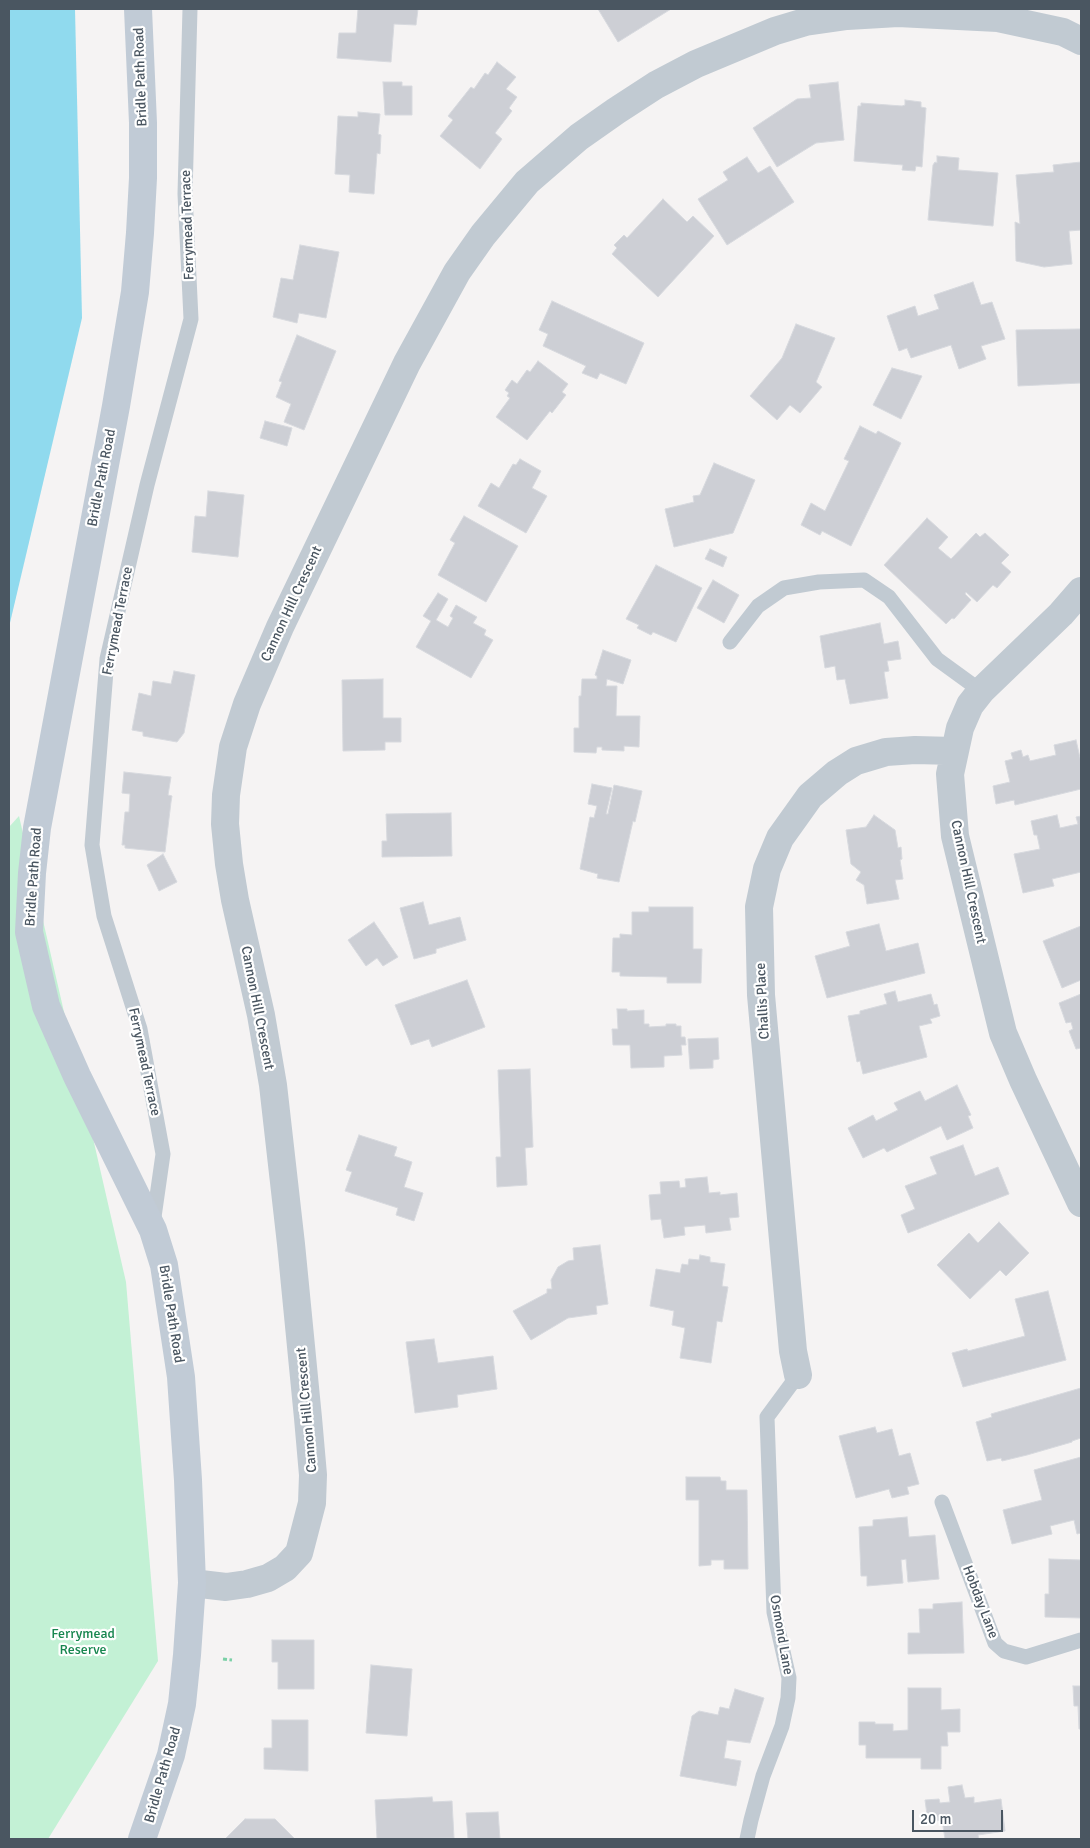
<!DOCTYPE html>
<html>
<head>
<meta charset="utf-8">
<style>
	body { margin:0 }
	#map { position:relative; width:1090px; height:1848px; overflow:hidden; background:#f5f3f3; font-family:Signika,sans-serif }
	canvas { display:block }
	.frame { position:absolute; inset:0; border:10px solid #4a5661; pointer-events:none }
	.scale { position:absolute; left:912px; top:1810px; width:91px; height:22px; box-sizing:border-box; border:2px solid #4a5661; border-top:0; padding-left:6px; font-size:15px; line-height:18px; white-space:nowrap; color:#4a5661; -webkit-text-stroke:4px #fff; paint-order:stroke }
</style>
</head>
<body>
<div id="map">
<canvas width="1090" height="1848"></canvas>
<div class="frame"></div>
<div class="scale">20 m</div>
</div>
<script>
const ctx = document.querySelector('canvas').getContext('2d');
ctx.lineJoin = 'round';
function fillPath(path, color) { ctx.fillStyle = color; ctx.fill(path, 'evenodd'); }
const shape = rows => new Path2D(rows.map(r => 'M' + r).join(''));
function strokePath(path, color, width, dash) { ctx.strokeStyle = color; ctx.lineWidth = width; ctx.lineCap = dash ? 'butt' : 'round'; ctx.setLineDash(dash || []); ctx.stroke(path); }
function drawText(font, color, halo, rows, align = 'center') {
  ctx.font = font + ' Signika,sans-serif'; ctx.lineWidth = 4.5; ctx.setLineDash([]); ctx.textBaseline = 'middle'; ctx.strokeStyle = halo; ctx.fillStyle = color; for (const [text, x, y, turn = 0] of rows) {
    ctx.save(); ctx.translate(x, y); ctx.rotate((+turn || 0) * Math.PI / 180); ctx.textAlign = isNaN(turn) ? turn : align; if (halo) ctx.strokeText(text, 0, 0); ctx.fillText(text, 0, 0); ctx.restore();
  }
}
fillPath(shape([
	[19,816,126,1282,158,1661,48,1839,9,1839,9,827]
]), '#c3f1d5');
fillPath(shape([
	[9,9,75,9,82,318,9,627]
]), '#90daee');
const building = shape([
	[358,9,418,9,416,25,394,24,391,62,337,58,339,33,356,33,358,9],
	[598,9,671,9,618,42,598,9],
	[497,62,516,77,506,89,517,97,509,108,512,111,495,133,502,139,480,169,440,136,453,120,448,116,471,87,474,89,485,73,488,75,497,62],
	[383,82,402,82,402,86,412,86,412,115,385,115,383,82],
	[838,82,844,140,816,143,777,167,753,128,797,99,811,98,809,85,838,82],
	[905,100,921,102,921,107,926,108,922,167,916,166,915,171,902,170,903,165,854,161,858,106,861,106,861,103,902,106,905,105,905,100],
	[358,112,380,114,378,134,381,135,380,154,377,153,374,194,349,192,350,175,335,174,338,116,358,117,358,112],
	[937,156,959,158,958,170,998,173,993,226,928,220,933,165,935,162,937,163,937,156],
	[747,157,758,173,770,166,794,202,727,245,698,199,728,180,723,172,747,157],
	[1081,162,1081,230,1069,231,1072,264,1044,267,1016,261,1015,222,1020,224,1016,175,1054,172,1053,165,1081,162],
	[663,199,687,222,693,216,714,236,658,297,612,254,617,248,614,245,624,235,627,238,663,199],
	[300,245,339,252,326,318,299,313,297,323,273,317,281,278,293,280,300,245],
	[973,282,981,305,992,302,1005,339,981,346,986,359,959,369,951,345,911,358,907,348,899,351,887,316,915,306,918,316,939,309,934,295,973,282],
	[552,301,644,343,626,384,600,373,597,379,582,373,586,366,543,346,548,334,539,330,552,301],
	[796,324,835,338,816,382,822,387,800,413,790,405,777,420,750,396,782,358,796,324],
	[1081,329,1081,383,1018,386,1016,330,1081,329],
	[297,335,336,351,304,430,284,422,291,404,276,397,282,382,279,381,297,335],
	[538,361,568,384,562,392,566,395,552,413,550,411,527,440,496,417,510,398,507,396,509,393,505,390,512,380,517,384,527,370,530,372,538,361],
	[892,368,922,376,901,419,873,405,892,368],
	[265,421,292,428,287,446,260,438,265,421],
	[860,426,876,434,878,431,901,443,851,546,822,531,820,535,801,525,811,503,825,511,849,461,844,459,860,426],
	[520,459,541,471,532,488,547,496,526,533,478,506,491,483,499,488,513,464,516,465,520,459],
	[714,463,755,480,733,533,674,547,665,509,694,502,693,496,700,495,714,463],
	[208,491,244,495,238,557,192,552,195,516,206,517,208,491],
	[464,516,518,546,486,602,438,575,455,543,450,540,464,516],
	[927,518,948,537,938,548,951,559,976,533,980,537,985,533,1009,555,1001,563,1011,572,997,588,993,585,977,602,966,592,965,594,971,600,954,619,952,618,946,624,884,565,927,518],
	[710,549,727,557,723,567,705,559,710,549],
	[656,565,702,588,676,642,653,632,651,635,637,628,639,625,626,619,656,565],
	[713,580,739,595,724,623,697,608,713,580],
	[438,593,448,599,436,620,448,627,453,618,450,616,456,605,477,617,473,623,486,630,484,635,493,640,471,678,416,647,431,621,423,616,438,593],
	[880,623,884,644,898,641,901,659,887,661,889,671,884,672,888,698,850,704,845,679,837,680,835,666,825,668,820,636,880,623],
	[603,650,631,660,623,684,607,679,606,686,617,686,616,716,640,716,639,747,624,746,624,751,602,750,602,747,597,747,596,753,574,752,574,728,579,728,579,696,581,696,582,679,597,679,597,676,595,675,603,650],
	[174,671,195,675,184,733,177,742,143,736,143,732,132,730,139,693,151,696,153,681,171,684,174,671],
	[383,679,383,718,401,718,401,742,385,742,385,750,343,751,342,680,383,679],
	[1076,740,1081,762,1081,789,1015,805,1014,800,996,804,993,786,1010,782,1005,761,1013,759,1011,753,1021,750,1023,757,1028,755,1030,761,1056,755,1054,745,1076,740],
	[124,772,171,777,168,795,172,796,171,802,165,852,125,848,125,845,122,845,125,812,129,812,130,794,122,793,124,772],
	[592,784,612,788,606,814,608,814,614,785,642,791,635,822,633,821,619,882,597,878,598,874,580,869,590,817,594,818,597,806,588,804,592,784],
	[451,813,452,856,382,857,382,841,387,841,386,814,451,813],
	[874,815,895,830,898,848,901,847,902,859,900,860,903,879,895,880,899,899,867,904,864,885,856,880,861,872,851,864,846,830,866,827,874,815],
	[1057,815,1060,828,1078,824,1076,817,1081,816,1081,872,1052,879,1054,886,1023,893,1014,854,1040,849,1037,835,1034,835,1031,821,1057,815],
	[163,854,177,882,159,891,147,865,163,854],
	[423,902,429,925,460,917,466,940,436,949,436,953,414,959,400,908,423,902],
	[649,907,693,907,693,949,702,949,701,983,667,983,667,977,620,976,620,972,612,972,613,938,620,938,620,934,632,935,632,912,649,912,649,907],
	[374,922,398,957,383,966,377,958,366,966,348,940,374,922],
	[879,924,886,951,918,943,925,973,827,998,815,956,850,946,846,932,879,924],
	[1081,926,1081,980,1062,988,1043,941,1081,926],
	[467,980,485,1027,432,1047,429,1039,411,1045,395,1005,467,980],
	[895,991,898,1002,931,994,934,1005,937,1004,940,1016,930,1019,932,1023,919,1026,927,1057,863,1074,860,1061,857,1062,848,1016,860,1014,860,1011,887,1004,884,994,895,991],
	[1081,994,1081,1048,1076,1049,1069,1031,1073,1029,1071,1022,1066,1023,1059,1003,1081,994],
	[617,1009,627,1009,627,1011,644,1010,644,1024,649,1024,649,1027,666,1026,666,1024,676,1024,676,1026,681,1026,681,1037,685,1037,686,1045,681,1045,682,1055,664,1056,664,1067,631,1068,630,1045,613,1045,612,1029,618,1029,617,1009],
	[718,1038,719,1059,713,1060,713,1068,690,1069,688,1039,718,1038],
	[530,1069,533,1147,525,1148,527,1185,497,1187,496,1157,501,1157,498,1070,530,1069],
	[957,1085,971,1115,968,1116,973,1128,947,1140,941,1126,887,1152,884,1148,863,1158,848,1128,873,1115,876,1121,898,1110,894,1103,920,1091,925,1101,957,1085],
	[359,1135,397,1147,394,1156,412,1162,404,1187,423,1193,414,1221,396,1215,398,1208,345,1191,352,1172,346,1170,359,1135],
	[963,1145,975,1176,998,1167,1009,1194,908,1233,901,1215,915,1209,905,1186,937,1174,930,1157,963,1145],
	[707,1177,709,1193,720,1192,720,1195,737,1193,739,1217,729,1218,731,1230,706,1233,705,1225,684,1227,685,1235,664,1238,661,1219,651,1220,649,1195,661,1194,660,1182,679,1181,680,1188,686,1187,685,1179,707,1177],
	[999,1222,1029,1253,1006,1276,1000,1270,970,1299,937,1265,969,1233,978,1243,999,1222],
	[600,1245,608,1304,596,1306,597,1314,568,1318,531,1340,513,1311,547,1293,547,1289,552,1289,551,1280,558,1267,568,1261,574,1260,573,1248,600,1245],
	[700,1255,710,1257,710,1262,725,1264,722,1286,728,1287,722,1322,717,1321,711,1363,680,1358,685,1328,672,1325,674,1311,650,1306,656,1269,680,1273,682,1264,688,1265,689,1259,699,1260,700,1255],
	[1048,1291,1066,1360,963,1387,952,1353,967,1349,968,1351,1025,1336,1015,1299,1048,1291],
	[434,1339,438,1363,493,1356,497,1389,457,1395,458,1407,415,1413,406,1342,434,1339],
	[1081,1388,1081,1438,1072,1441,1072,1442,1027,1455,1002,1461,1001,1458,987,1461,976,1422,992,1417,991,1414,1081,1388],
	[875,1427,877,1433,892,1429,899,1456,910,1453,919,1484,907,1487,909,1494,892,1498,889,1489,856,1498,839,1436,875,1427],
	[1081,1457,1081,1533,1077,1534,1074,1520,1050,1526,1052,1534,1012,1544,1003,1510,1042,1500,1034,1470,1081,1457],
	[686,1477,720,1477,721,1481,726,1481,726,1490,747,1490,748,1569,724,1569,724,1560,711,1560,711,1565,699,1566,699,1500,686,1500,686,1477],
	[907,1517,909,1537,935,1535,939,1579,908,1582,906,1559,901,1560,903,1583,867,1586,867,1576,861,1576,859,1527,873,1526,873,1520,907,1517],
	[1049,1559,1081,1560,1081,1618,1045,1617,1045,1594,1049,1594,1049,1559],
	[962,1602,964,1653,908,1654,908,1633,920,1633,919,1609,933,1609,933,1604,962,1602],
	[272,1640,314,1640,314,1689,278,1689,278,1662,272,1662,272,1640],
	[371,1665,412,1669,407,1736,366,1733,371,1665],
	[1073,1686,1081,1686,1081,1729,1079,1729,1078,1706,1074,1706,1073,1686],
	[908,1688,941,1688,941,1710,960,1709,960,1732,947,1732,948,1746,941,1746,941,1769,921,1769,921,1758,866,1758,866,1745,859,1745,859,1722,875,1722,875,1724,893,1724,893,1731,908,1730,908,1688],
	[735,1689,764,1698,750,1743,727,1740,724,1758,741,1761,736,1786,680,1776,692,1716,699,1711,718,1715,720,1707,729,1709,735,1689],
	[272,1720,308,1720,308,1771,264,1769,264,1748,272,1748,272,1720],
	[962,1785,965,1798,974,1797,974,1803,1001,1799,1005,1831,978,1835,979,1839,945,1839,942,1820,928,1822,925,1800,939,1799,940,1803,950,1802,948,1787,962,1785],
	[432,1797,433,1802,452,1801,454,1838,377,1839,375,1800,432,1797],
	[498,1812,500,1839,468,1839,466,1813,498,1812],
	[245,1819,275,1819,295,1839,225,1839,245,1819]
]);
fillPath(building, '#cdcfd5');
strokePath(building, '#d7d9de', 1);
strokePath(shape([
	[223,1659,232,1660]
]), '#7ad0a6', 3, [4, 2.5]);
strokePath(shape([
	[730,642,758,606,784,588,819,582,864,580,889,597,937,659,981,691],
	[153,1224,163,1154,140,1029,104,916,92,845,107,659,147,485,191,319,185,194,190,9],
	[942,1502,995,1643,1004,1651,1026,1657,1081,1640],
	[747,1839,751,1820,763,1776,782,1726,788,1698,789,1678,774,1612,767,1417,798,1375]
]), '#c1cad2', 15);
strokePath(shape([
	[1081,591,1061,614,981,691,970,705,960,728,950,774,955,836,1003,1033,1023,1080,1081,1203],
	[798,1375,793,1351,761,995,759,907,767,869,780,838,810,796,837,773,856,761,886,752,915,750,954,751],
	[192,1583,226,1587,247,1584,268,1578,285,1568,299,1553,312,1503,313,1475,308,1418,291,1244,273,1085,261,1015,235,900,229,864,225,824,226,795,233,747,247,704,280,627,407,363,457,272,483,235,527,182,579,137,616,111,656,85,696,64,775,31,805,22,847,16,898,13,998,18,1063,32,1081,41]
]), '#c1cad2', 28);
strokePath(shape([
	[138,9,143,123,143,178,140,233,135,292,116,406,37,828,32,873,29,932,46,1006,77,1076,153,1230,164,1265,181,1377,188,1480,192,1583,187,1655,182,1704,171,1755,142,1839]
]), '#c1cbd6', 28);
drawText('14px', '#4a5661', '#fff', [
	["Bridle Path Road",141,77,-92],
	["Ferrymead Terrace",188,225,-92],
	["Bridle Path Road",102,478,-79],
	["Cannon Hill Crescent",292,604,-65],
	["Ferrymead Terrace",118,621,-79],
	["Bridle Path Road",34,877,-86],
	["Cannon Hill Crescent",968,882,78],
	["Challis Place",763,1001,-93],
	["Cannon Hill Crescent",257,1008,79],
	["Ferrymead Terrace",144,1062,78],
	["Bridle Path Road",171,1314,81],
	["Cannon Hill Crescent",307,1410,-95],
	["Hobday Lane",980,1602,69],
	["Osmond Lane",781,1635,80],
	["Bridle Path Road",163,1775,-74]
]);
drawText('14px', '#17864f', '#fff', [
	["Ferrymead",83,1634],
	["Reserve",83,1650]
]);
</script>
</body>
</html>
